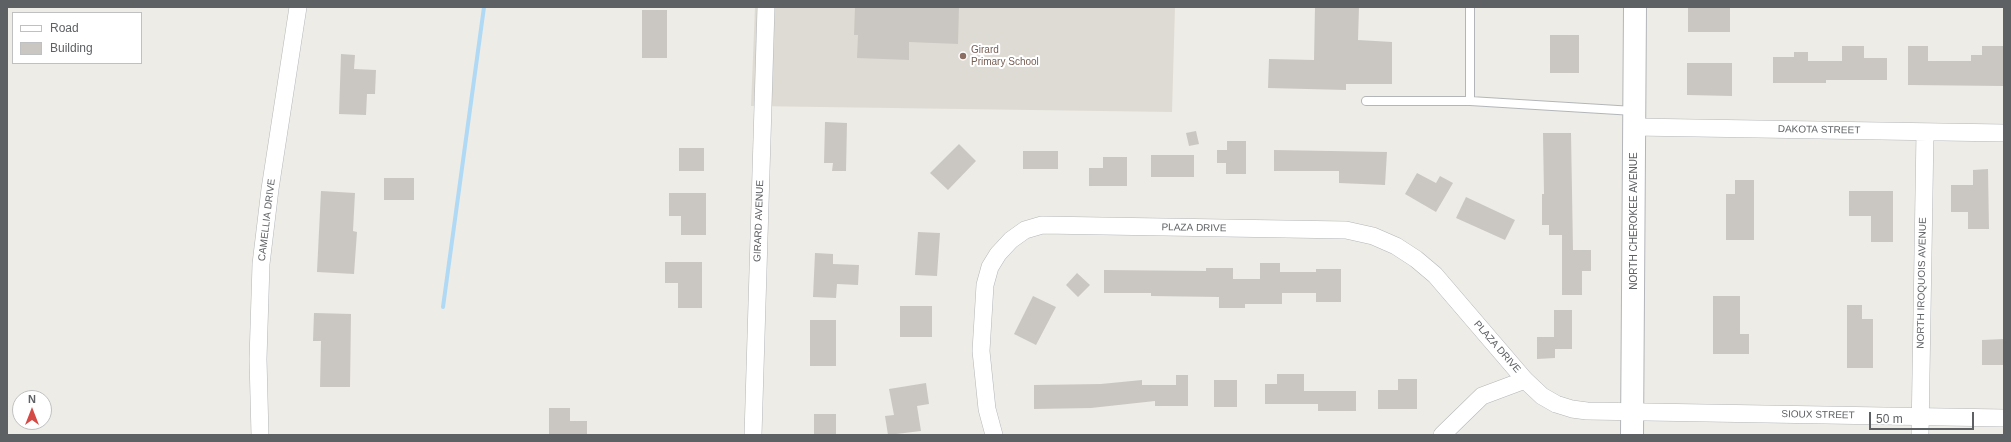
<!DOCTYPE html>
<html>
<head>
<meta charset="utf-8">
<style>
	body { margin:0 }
	#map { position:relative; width:2011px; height:442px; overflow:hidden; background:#eeece6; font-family:Arial,sans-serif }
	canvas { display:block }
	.frame { position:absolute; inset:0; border:8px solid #5e6164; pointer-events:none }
	.legend { position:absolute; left:12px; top:12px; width:130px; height:52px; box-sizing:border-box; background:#fff; border:1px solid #bfc0c1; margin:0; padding:5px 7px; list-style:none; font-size:12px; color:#5e6164 }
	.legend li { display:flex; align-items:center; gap:8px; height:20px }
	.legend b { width:20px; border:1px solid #bfc0c1 }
	.north { position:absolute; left:12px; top:390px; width:40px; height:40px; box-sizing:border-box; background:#fff; border:1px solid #bfc0c1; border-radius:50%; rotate:0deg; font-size:11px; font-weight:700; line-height:16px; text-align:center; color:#5e6164 }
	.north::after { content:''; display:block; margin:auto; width:14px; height:18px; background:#d54a45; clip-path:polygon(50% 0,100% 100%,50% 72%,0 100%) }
	.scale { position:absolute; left:1869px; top:412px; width:105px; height:18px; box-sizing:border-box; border:2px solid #5e6164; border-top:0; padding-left:5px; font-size:12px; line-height:14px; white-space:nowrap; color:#5e6164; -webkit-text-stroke:3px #fff; paint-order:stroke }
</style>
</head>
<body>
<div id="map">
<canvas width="2011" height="442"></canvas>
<div class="frame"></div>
<ul class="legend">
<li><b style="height:5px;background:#fff"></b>Road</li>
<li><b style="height:11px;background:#cac7c2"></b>Building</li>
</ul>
<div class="north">N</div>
<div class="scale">50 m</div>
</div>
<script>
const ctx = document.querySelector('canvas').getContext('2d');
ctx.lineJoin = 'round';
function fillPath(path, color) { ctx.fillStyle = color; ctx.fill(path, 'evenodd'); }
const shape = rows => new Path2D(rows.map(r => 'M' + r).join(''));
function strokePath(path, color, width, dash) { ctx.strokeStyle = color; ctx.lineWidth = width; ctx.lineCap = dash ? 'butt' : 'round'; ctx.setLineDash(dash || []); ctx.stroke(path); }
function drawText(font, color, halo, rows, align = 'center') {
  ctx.font = font + ' Arial,sans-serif'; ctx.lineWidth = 4; ctx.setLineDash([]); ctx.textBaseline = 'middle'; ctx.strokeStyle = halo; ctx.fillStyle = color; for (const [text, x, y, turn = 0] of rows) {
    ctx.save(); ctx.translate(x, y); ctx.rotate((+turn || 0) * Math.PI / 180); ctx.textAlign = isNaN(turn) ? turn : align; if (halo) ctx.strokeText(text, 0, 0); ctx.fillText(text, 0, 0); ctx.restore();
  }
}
fillPath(shape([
	[755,7,1175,7,1172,112,751,106]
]), '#dedbd4');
strokePath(shape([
	[443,307,484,7]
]), '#afd9f5', 4);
fillPath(shape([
	[855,7,959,7,958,44,909,42,909,60,857,58,858,35,854,35],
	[1315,7,1359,7,1358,40,1392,42,1392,84,1346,84,1346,90,1268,88,1269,59,1314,60],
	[1688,7,1730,7,1730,32,1688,32],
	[642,10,667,10,667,58,642,58],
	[1550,35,1579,35,1579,73,1550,73],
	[1842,46,1864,46,1864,58,1887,58,1887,80,1826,80,1826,83,1773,83,1773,57,1794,57,1794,52,1808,52,1808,61,1842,61],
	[1908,46,1928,46,1928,61,1971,61,1971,55,1982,55,1982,46,2003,46,2003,86,1908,85],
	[341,54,355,55,354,69,376,70,375,94,367,94,366,115,339,114],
	[1687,63,1732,63,1732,96,1687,95],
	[825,122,847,123,846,171,832,171,833,163,824,163],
	[1196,131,1199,144,1189,146,1186,133],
	[1543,133,1571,133,1573,250,1591,250,1591,271,1582,271,1582,295,1562,295,1562,235,1549,235,1549,225,1542,225,1542,194,1544,194],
	[1227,141,1246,141,1246,174,1226,174,1226,163,1217,163,1217,150,1227,150],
	[959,144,976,161,948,190,930,173],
	[679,148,704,148,704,171,679,171],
	[1274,150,1387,152,1385,185,1339,183,1339,171,1274,171],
	[1023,151,1058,151,1058,169,1023,169],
	[1151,155,1194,155,1194,177,1151,177],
	[1103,157,1127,157,1127,186,1089,186,1089,168,1103,168],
	[1988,169,1989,229,1968,229,1968,212,1951,212,1951,185,1973,185,1973,170],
	[1417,173,1436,183,1440,176,1453,183,1436,212,1405,194],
	[384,178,414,178,414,200,384,200],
	[1735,180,1754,180,1754,240,1726,240,1726,194,1735,194],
	[321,191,355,193,353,231,357,232,354,274,317,272],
	[1849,191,1893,191,1893,242,1871,242,1871,216,1849,216],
	[669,193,706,193,706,235,681,235,681,216,669,216],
	[1466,197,1515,220,1505,240,1456,218],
	[918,232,940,233,937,276,915,275],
	[815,253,833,254,833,264,859,265,858,285,837,284,836,298,813,297],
	[665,262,702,262,702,308,678,308,678,283,665,283],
	[1260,263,1280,263,1280,272,1316,272,1316,269,1341,269,1341,302,1316,302,1316,293,1282,293,1282,304,1245,304,1245,308,1219,308,1219,297,1151,296,1151,293,1104,293,1104,270,1206,271,1206,268,1233,268,1233,279,1260,279],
	[1077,273,1090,285,1078,297,1066,285],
	[1033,296,1056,307,1036,345,1014,334],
	[1713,296,1740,296,1740,334,1749,334,1749,354,1713,354],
	[1847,305,1862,305,1862,319,1873,319,1873,368,1847,368],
	[900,306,932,306,932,337,900,337],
	[1554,310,1572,310,1572,349,1555,349,1555,358,1537,359,1537,337,1554,337],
	[314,313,351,314,350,387,320,387,321,341,313,341],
	[810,320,836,320,836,366,810,366],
	[2004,339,2004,365,1982,365,1982,340],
	[1277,374,1304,374,1304,391,1356,391,1356,411,1318,411,1318,404,1265,404,1265,384,1277,384],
	[1176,375,1188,375,1188,406,1155,406,1155,401,1091,408,1034,409,1034,385,1101,384,1142,380,1142,385,1176,385],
	[1398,379,1417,379,1417,409,1378,409,1378,390,1398,390],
	[1214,380,1237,380,1237,407,1214,407],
	[926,383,929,404,917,406,921,431,888,435,885,416,894,415,889,389],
	[549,408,570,408,570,421,587,421,587,435,549,435],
	[814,414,836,414,836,435,814,435]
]), '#cac7c2');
const lane = shape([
	[1470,7,1470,101],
	[1366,101,1470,101,1634,111]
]);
const street = shape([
	[1634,127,2004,133],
	[260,435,258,359,261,264,270,189,298,7],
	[753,435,766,7],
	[994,435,987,409,981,351,985,285,990,267,998,254,1011,240,1025,230,1042,225,1346,230,1373,236,1396,246,1416,259,1435,275,1525,380,1542,396,1556,404,1572,409,1587,411,2004,418],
	[1442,435,1482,396,1525,380],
	[1920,435,1925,132]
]);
const secondary = shape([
	[1632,435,1635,7]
]);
strokePath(lane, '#b3b6b9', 10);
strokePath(street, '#b3b6b9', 18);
strokePath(secondary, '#b2b5b9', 24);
strokePath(lane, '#fff', 8);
strokePath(street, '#fff', 17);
strokePath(secondary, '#fff', 22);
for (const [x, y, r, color] of [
	[963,56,4,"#8d6e63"]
]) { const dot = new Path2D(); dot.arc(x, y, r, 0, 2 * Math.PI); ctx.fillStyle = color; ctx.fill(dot); strokePath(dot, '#fff', 1.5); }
drawText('10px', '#785e54', '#fff', [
	["Girard",971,50],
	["Primary School",971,62]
], 'left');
drawText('10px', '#5e6164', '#fff', [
	["DAKOTA STREET",1819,130,1],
	["CAMELLIA DRIVE",267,220,-83],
	["GIRARD AVENUE",759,221,-88],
	["NORTH CHEROKEE AVENUE",1634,221,-90],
	["PLAZA DRIVE",1194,228,1],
	["NORTH IROQUOIS AVENUE",1922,283,-89],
	["PLAZA DRIVE",1497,347,49],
	["SIOUX STREET",1818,415,1]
]);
</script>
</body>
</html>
